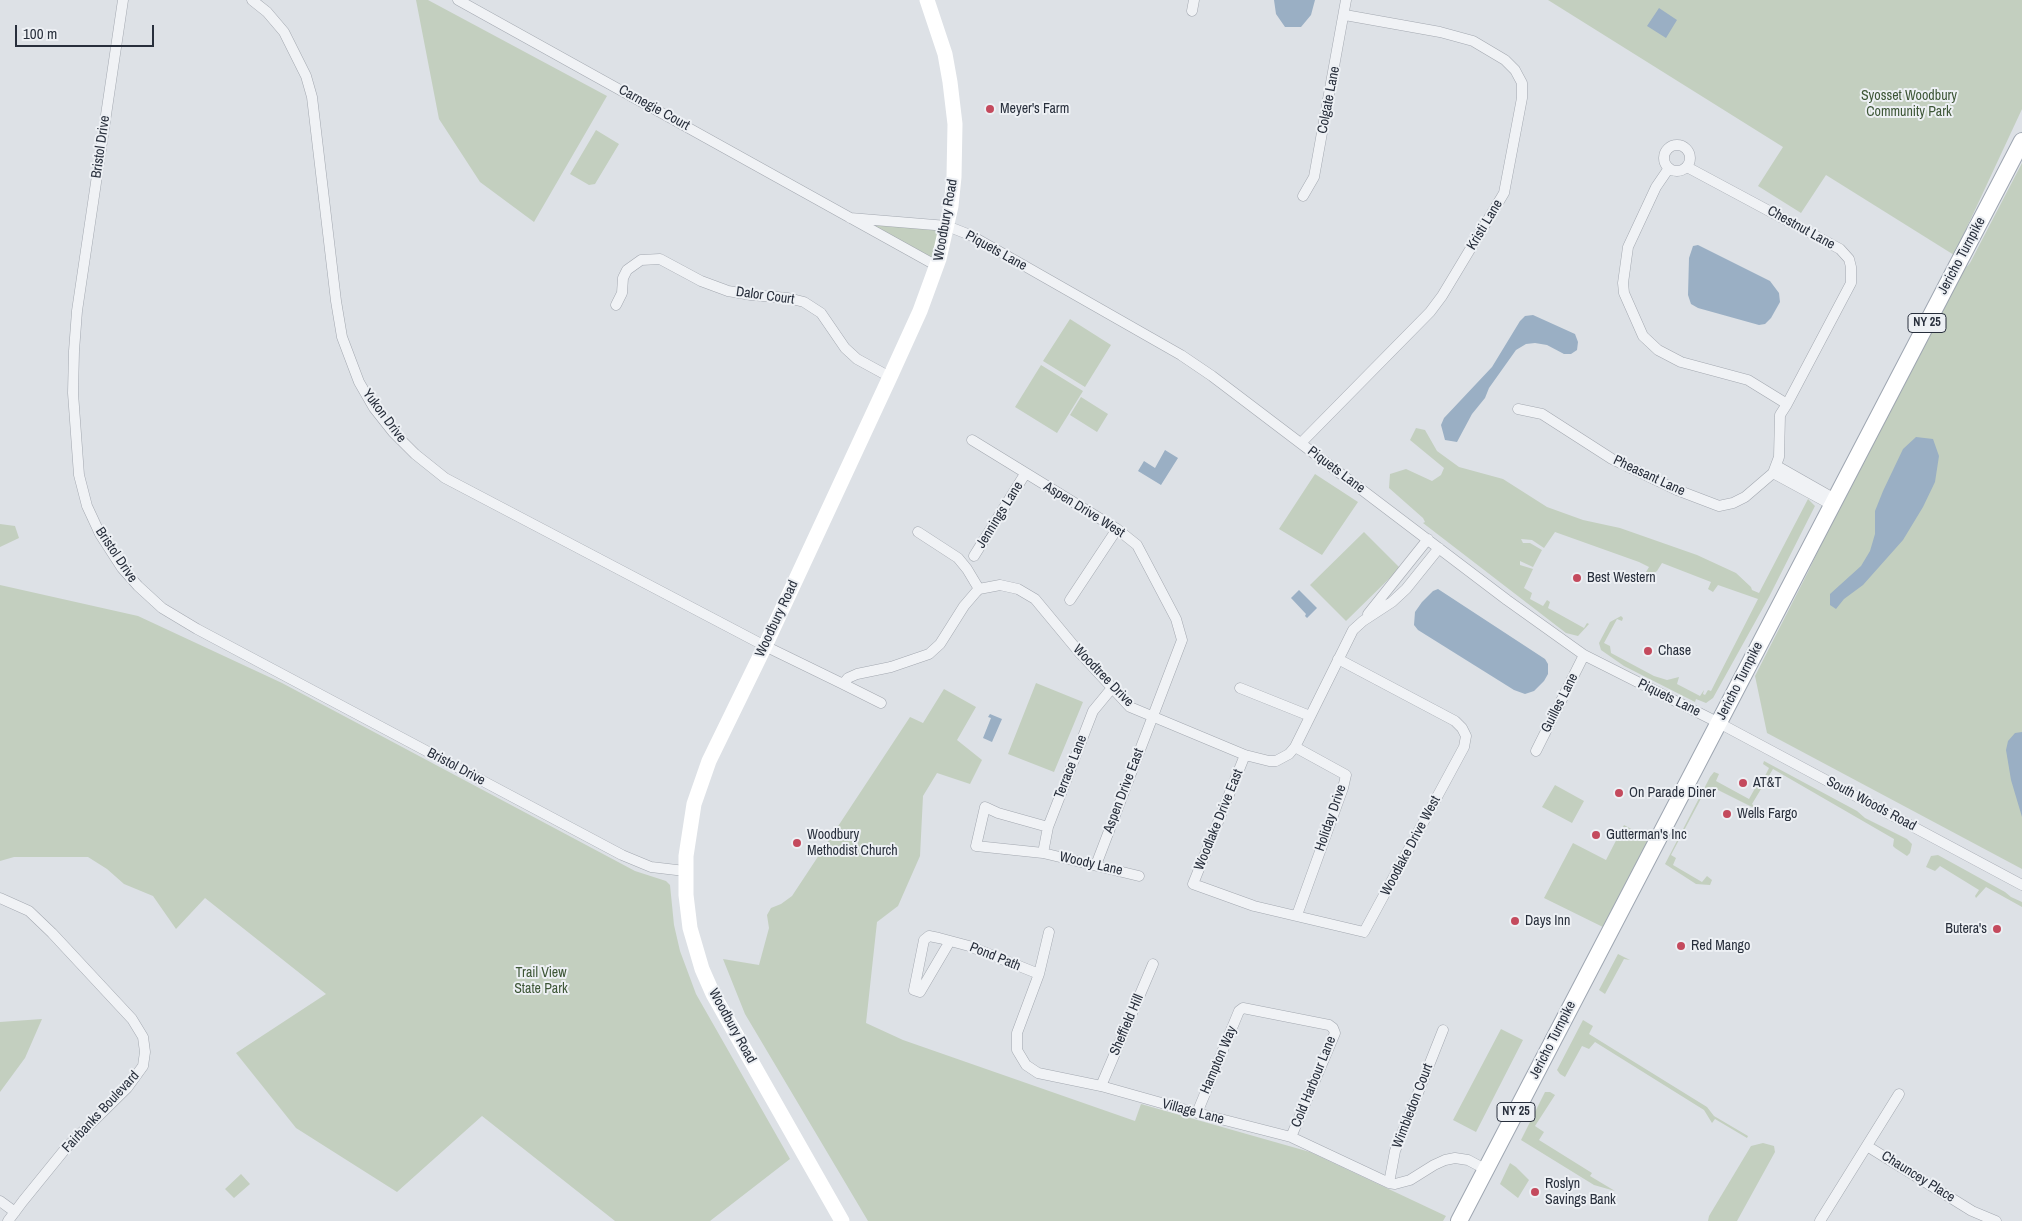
<!DOCTYPE html>
<html>
<head>
<meta charset="utf-8">
<style>
	body { margin:0 }
	#map { position:relative; width:2022px; height:1221px; overflow:hidden; background:#dde1e6; font-family:"Archivo Narrow",sans-serif }
	canvas { display:block }
	.scale { position:absolute; left:15px; top:25px; width:139px; height:22px; box-sizing:border-box; border:2px solid #282f3c; border-top:0; padding-left:6px; font-size:15px; line-height:18px; white-space:nowrap; color:#282f3c; -webkit-text-stroke:4px #edf0f4; paint-order:stroke }
</style>
</head>
<body>
<div id="map">
<canvas width="2022" height="1221"></canvas>
<div class="scale">100 m</div>
</div>
<script>
const ctx = document.querySelector('canvas').getContext('2d');
ctx.lineJoin = 'round';
function fillPath(path, color) { ctx.fillStyle = color; ctx.fill(path, 'evenodd'); }
const shape = rows => new Path2D(rows.map(r => 'M' + r).join(''));
function strokePath(path, color, width, dash) { ctx.strokeStyle = color; ctx.lineWidth = width; ctx.lineCap = dash ? 'butt' : 'round'; ctx.setLineDash(dash || []); ctx.stroke(path); }
function drawText(font, color, halo, rows, align = 'center') {
  ctx.font = font + ' "Archivo Narrow",sans-serif'; ctx.lineWidth = 4; ctx.setLineDash([]); ctx.textBaseline = 'middle'; ctx.strokeStyle = halo; ctx.fillStyle = color; for (const [text, x, y, turn = 0] of rows) {
    ctx.save(); ctx.translate(x, y); ctx.rotate((+turn || 0) * Math.PI / 180); ctx.textAlign = isNaN(turn) ? turn : align; if (halo) ctx.strokeText(text, 0, 0); ctx.fillText(text, 0, 0); ctx.restore();
  }
}
fillPath(shape([
	[416,0,428,0,607,96,534,222,480,182,439,119],
	[1548,0,2022,0,2022,109,1954,255,1826,175,1801,213,1758,186,1783,147],
	[596,130,619,144,595,184,589,185,570,174],
	[2022,163,2022,869,1767,733,1755,676,1808,572,1832,521,1961,273,1970,263],
	[854,219,946,227,937,265],
	[1070,319,1111,345,1085,387,1043,361],
	[1041,365,1083,391,1057,433,1015,407],
	[1081,397,1108,414,1097,432,1070,415],
	[1416,428,1425,430,1437,451,1459,467,1503,479,1547,507,1583,520,1620,528,1697,555,1736,573,1751,587,1752,590,1759,593,1808,499,1815,506,1769,597,1713,698,1706,703,1696,699,1695,702,1624,666,1601,650,1599,643,1610,622,1621,616,1623,618,1622,621,1617,619,1604,643,1610,646,1611,653,1654,676,1667,680,1679,677,1677,684,1700,696,1704,690,1703,694,1705,695,1708,690,1711,691,1758,599,1718,585,1713,592,1708,589,1711,582,1662,563,1657,571,1651,575,1646,572,1649,567,1639,562,1555,532,1544,548,1532,540,1521,539,1523,543,1530,543,1542,550,1533,567,1520,561,1520,565,1533,569,1524,588,1532,593,1530,599,1543,606,1547,600,1550,602,1548,608,1584,628,1587,623,1589,624,1578,636,1566,633,1423,523,1425,522,1423,518,1389,488,1390,474,1406,469,1432,481,1441,475,1444,468,1410,440],
	[1315,474,1358,502,1322,555,1279,529],
	[0,524,15,526,19,538,0,547],
	[1364,532,1400,568,1346,621,1310,585],
	[0,585,138,616,282,683,635,871,666,881,670,885,674,925,680,951,696,994,790,1159,710,1221,615,1221,482,1116,397,1192,296,1128,236,1053,326,994,205,898,176,929,153,896,124,884,107,869,88,857,14,857,0,861],
	[1036,683,1083,702,1054,772,1008,754],
	[944,689,976,707,957,740,982,760,970,784,937,773,923,796,920,856,898,906,877,922,866,1023,903,1040,1135,1121,1141,1104,1310,1152,1446,1216,1443,1221,868,1221,745,1014,723,959,759,965,769,928,767,915,771,908,781,904,792,896,910,717,923,723],
	[1764,761,1857,811,1865,818,1907,839,1912,844,1910,853,1907,856,1895,848,1893,846,1894,839,1773,769,1752,804,1758,810,1712,787,1706,789,1671,855,1676,858,1673,865,1702,882,1707,876,1712,880,1710,885,1696,884,1665,864,1710,777,1714,772,1719,774,1716,781,1749,799,1758,783,1761,784,1769,768,1763,764],
	[1555,785,1584,801,1572,823,1542,807],
	[1624,825,1657,843,1611,931,1544,898,1573,843,1606,860],
	[1938,855,2005,892,2011,897,2022,902,2022,907,1986,887,1976,898,1975,896,1979,890,1940,866,1935,871,1926,867,1931,856],
	[1618,954,1630,960,1624,959,1605,994,1599,990],
	[42,1019,25,1058,0,1092,0,1022],
	[1583,1020,1593,1026,1589,1034,1707,1107,1714,1116,1748,1136,1747,1138,1715,1119,1712,1123,1704,1110,1595,1042,1589,1049,1582,1046,1565,1077,1560,1074,1557,1070],
	[1501,1029,1523,1040,1476,1132,1453,1120],
	[1545,1092,1550,1092,1555,1095,1535,1126,1544,1132,1539,1140,1592,1173,1590,1176,1615,1191,1594,1185,1521,1140],
	[1763,1143,1774,1146,1775,1152,1737,1221,1708,1221,1709,1216,1751,1146],
	[1510,1163,1516,1167,1529,1180,1518,1198,1500,1184],
	[241,1174,250,1184,234,1198,225,1189]
]), '#c3cfbf');
fillPath(shape([
	[1274,0,1315,0,1311,15,1301,27,1285,27,1276,14],
	[1659,8,1677,20,1666,38,1647,26],
	[1698,245,1770,281,1779,293,1780,302,1771,318,1765,324,1759,325,1698,308,1691,304,1688,295,1689,258,1693,246],
	[1533,315,1575,334,1578,342,1577,350,1571,354,1564,354,1547,345,1535,343,1526,344,1516,350,1489,388,1485,398,1472,414,1457,442,1445,440,1441,425,1444,418,1492,367,1520,321,1525,316],
	[1916,437,1933,439,1939,456,1935,482,1923,507,1903,540,1863,585,1844,599,1836,609,1830,605,1830,594,1861,566,1870,551,1875,534,1875,511,1883,491,1903,449],
	[1165,450,1178,458,1161,485,1138,471,1144,461,1155,468],
	[1438,589,1545,659,1548,664,1548,674,1544,681,1534,691,1525,694,1514,690,1418,630,1414,625,1415,612,1422,602,1433,591],
	[1299,590,1317,608,1307,618,1305,616,1306,614,1291,598],
	[990,714,1002,719,992,742,983,738,991,718,988,717],
	[2022,732,2022,817,2011,780,2006,750,2008,741,2015,733]
]), '#9aafc4');
const street = shape([
	[123,0,77,311,74,351,73,393,79,475,87,506,100,534,122,568,138,586,162,608,197,629,622,855,651,867,685,871],
	[252,0,267,12,284,32,306,76,312,97,336,301,342,337,359,382,374,408,393,432,415,454,445,478,765,646,843,684,848,678,857,674,891,667,929,654,940,644,964,606,976,592,979,589,1000,585,1018,589,1035,599,1079,652,1130,707,1245,755,1269,761,1276,761,1289,754,1295,747,1353,630,1363,621,1392,602,1406,589,1439,548],
	[458,0,937,266],
	[1192,11,1194,0],
	'1664 158a13 13 0 1 1 26 0a13 13 0 1 1-26 0Z',
	[1687,167,1840,249,1849,259,1851,267,1851,283,1787,404],
	[1303,196,1314,177,1346,0],
	[850,218,947,226,970,235,1016,261,1181,355,1212,376,1507,600,1584,655,1719,723,2022,885],
	[616,305,622,293,623,278,627,270,641,260,660,259,701,281,728,291,751,295,788,298,804,302,821,313,845,348,857,359,890,377],
	[1518,409,1542,414,1612,459,1677,490,1719,506,1733,503,1745,497,1773,473,1779,457,1780,415,1787,404,1748,380,1681,362,1658,350,1643,336,1624,293,1623,283,1628,247,1656,187,1669,168],
	[972,440,1117,529,1137,545,1176,619,1182,640,1096,865],
	[1301,443,1430,312,1442,296,1504,193,1522,98,1522,83,1515,70,1505,60,1473,41,1440,32,1345,15],
	[1777,466,1835,499],
	[1773,473,1832,505],
	[918,532,958,558,967,569,979,589],
	[974,556,1025,474],
	[1070,600,1117,529],
	[1368,614,1428,539],
	[843,684,881,703],
	[1240,688,1310,716],
	[1295,747,1346,775,1343,788,1297,915],
	[1536,751,1584,655],
	[1245,755,1193,884,1254,906,1364,932,1464,747,1466,736,1462,728,1455,721,1338,659],
	[1048,827,998,813,985,807,976,846,1043,853,1139,876],
	[1043,853,1048,827,1093,711,1112,688],
	[0,898,29,911,52,933,132,1019,143,1037,145,1052,143,1066,127,1088,66,1148,23,1201,8,1221],
	[1049,932,1039,974,1017,1033,1017,1050,1026,1065,1038,1073,1101,1086,1197,1113,1291,1137,1389,1183,1395,1184,1410,1180,1434,1165,1445,1160,1455,1158,1468,1160,1485,1169],
	[950,941,920,992,914,990,924,940,929,936,939,938,969,946,1039,974],
	[1101,1086,1153,964],
	[1197,1113,1239,1011,1243,1008,1329,1025,1333,1028,1335,1033,1291,1137],
	[1867,1146,1972,1211,1996,1221],
	[1389,1183,1395,1151,1443,1030],
	[0,1201,15,1212],
	[1820,1221,1899,1094]
]);
const primary = shape([
	[1459,1221,2022,141]
]);
strokePath(street, '#a3a8b0', 11);
strokePath(primary, '#9ea6b1', 18);
strokePath(street, '#f0f2f5', 10);
strokePath(shape([
	[842,1221,713,994,702,969,690,928,686,895,686,856,694,804,709,761,765,646,890,377,920,311,939,259,951,206,954,177,955,124,950,82,945,54,927,0]
]), '#fff', 15);
strokePath(primary, '#fff', 16);
for (const [x, y, r, color] of [
	[990,109,5,"#c44a5d"],
	[1577,578,5,"#c44a5d"],
	[1648,651,5,"#c44a5d"],
	[1743,783,5,"#c44a5d"],
	[1619,793,5,"#c44a5d"],
	[1727,814,5,"#c44a5d"],
	[1596,835,5,"#c44a5d"],
	[797,843,5,"#c44a5d"],
	[1515,921,5,"#c44a5d"],
	[1997,929,5,"#c44a5d"],
	[1681,946,5,"#c44a5d"],
	[1535,1192,5,"#c44a5d"]
]) { const dot = new Path2D(); dot.arc(x, y, r, 0, 2 * Math.PI); ctx.fillStyle = color; ctx.fill(dot); strokePath(dot, '#edf0f4', 2); }
for (const [x, y, w] of [
	[1927,323,38],
	[1516,1112,38]
]) { const box = new Path2D(); box.roundRect(x - w / 2, y - 9.5, w, 19, 4); ctx.fillStyle = '#edf0f4'; ctx.fill(box); strokePath(box, '#282f3c', 1); }
drawText('bold 12px', '#282f3c', null, [
	["NY 25",1927,323],
	["NY 25",1516,1112]
]);
drawText('14px', '#3d5636', '#edf0f4', [
	["Syosset Woodbury",1909,96],
	["Community Park",1909,112],
	["Trail View",541,973],
	["State Park",541,989]
]);
drawText('14px', '#282f3c', '#edf0f4', [
	["Colgate Lane",1329,100,-79],
	["Carnegie Court",654,108,29],
	["Bristol Drive",101,147,-82],
	["Woodbury Road",946,220,-80],
	["Kristi Lane",1485,225,-59],
	["Chestnut Lane",1801,228,29],
	["Piquets Lane",996,251,29],
	["Jericho Turnpike",1962,256,-62],
	["Dalor Court",765,296,8],
	["Yukon Drive",384,416,53],
	["Piquets Lane",1336,470,37],
	["Pheasant Lane",1649,476,25],
	["Aspen Drive West",1084,510,32],
	["Jennings Lane",1000,515,-58],
	["Bristol Drive",116,555,56],
	["Woodbury Road",777,619,-65],
	["Woodtree Drive",1103,676,46],
	["Jericho Turnpike",1740,681,-63],
	["Piquets Lane",1669,698,26],
	["Guilles Lane",1560,703,-63],
	["Bristol Drive",456,767,28],
	["Terrace Lane",1071,767,-69],
	["Aspen Drive East",1124,791,-69],
	["South Woods Road",1871,804,28],
	["Holiday Drive",1331,818,-71],
	["Woodlake Drive East",1219,820,-68],
	["Woodlake Drive West",1411,846,-62],
	["Woody Lane",1091,864,13],
	["Pond Path",995,957,22],
	["Sheffield Hill",1127,1025,-67],
	["Woodbury Road",732,1026,61],
	["Jericho Turnpike",1553,1040,-63],
	["Hampton Way",1219,1060,-67],
	["Cold Harbour Lane",1314,1082,-68],
	["Wimbledon Court",1413,1106,-69],
	["Fairbanks Boulevard",101,1112,-47],
	["Village Lane",1193,1112,15],
	["Chauncey Place",1918,1177,32]
]);
drawText('14px', '#282f3c', '#edf0f4', [
	["Meyer's Farm",1000,109],
	["Best Western",1587,578],
	["Chase",1658,651],
	["AT&T",1753,783],
	["On Parade Diner",1629,793],
	["Wells Fargo",1737,814],
	["Woodbury",807,835],
	["Methodist Church",807,851],
	["Gutterman's Inc",1606,835],
	["Days Inn",1525,921],
	["Butera's",1987,929,"right"],
	["Red Mango",1691,946],
	["Roslyn",1545,1184],
	["Savings Bank",1545,1200]
], 'left');
</script>
</body>
</html>
